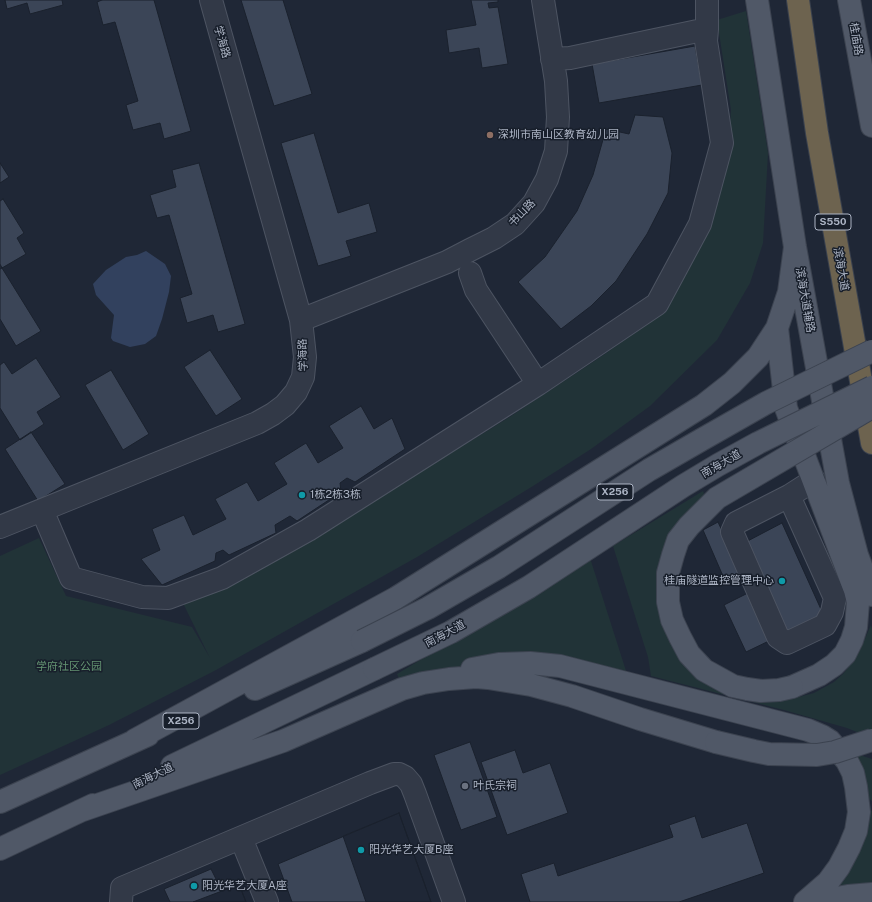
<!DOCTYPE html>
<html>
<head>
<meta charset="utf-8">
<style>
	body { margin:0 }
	canvas { display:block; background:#1f2736 }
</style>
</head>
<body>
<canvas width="872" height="902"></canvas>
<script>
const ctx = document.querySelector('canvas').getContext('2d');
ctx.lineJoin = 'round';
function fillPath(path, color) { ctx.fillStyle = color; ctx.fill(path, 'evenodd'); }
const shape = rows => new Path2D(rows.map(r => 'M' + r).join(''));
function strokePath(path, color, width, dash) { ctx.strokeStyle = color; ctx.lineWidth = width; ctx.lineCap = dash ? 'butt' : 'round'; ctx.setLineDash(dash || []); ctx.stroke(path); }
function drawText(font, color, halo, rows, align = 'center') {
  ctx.font = font + ' "Public Sans","Noto Sans SC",sans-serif'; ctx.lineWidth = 3; ctx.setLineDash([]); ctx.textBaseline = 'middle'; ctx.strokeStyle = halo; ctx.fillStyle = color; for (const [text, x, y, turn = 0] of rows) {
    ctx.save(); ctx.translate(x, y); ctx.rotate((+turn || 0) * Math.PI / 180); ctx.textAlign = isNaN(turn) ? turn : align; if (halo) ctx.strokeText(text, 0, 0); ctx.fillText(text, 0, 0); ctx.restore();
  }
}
fillPath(shape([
	[746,11,768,153,763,243,750,283,717,340,650,406,591,449,533,486,417,557,216,670,109,725,0,775,0,556,39,538,66,596,192,627,210,658,181,599,310,540,508,418,593,362,661,315,709,229,727,167,731,110,717,20],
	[703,491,705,497,673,538,675,643,772,700,795,698,814,693,834,682,843,674,852,663,860,650,871,625,872,629,872,738,847,728,784,710,651,676,648,657,613,546],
	[590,558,626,671,581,661,403,687,397,674],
	[850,752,872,759,872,801,868,798],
	[868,808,872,811,872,884,829,891]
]), '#213337');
fillPath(shape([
	[146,251,165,264,171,276,169,292,162,319,156,336,145,344,130,347,113,341,111,338,114,315,96,295,93,284,106,270,126,257,137,255]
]), '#32415e');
const building = shape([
	[5,0,62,0,63,5,30,14,27,3,7,9,5,0],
	[102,0,154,0,191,131,164,139,160,123,133,130,126,105,138,101,115,22,103,25,97,2,102,0],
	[241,0,283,0,312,94,274,106,241,0],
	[471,0,498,0,498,2,488,3,489,8,498,7,508,64,482,68,479,48,449,53,446,30,476,25,471,0],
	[695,46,702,85,599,103,592,64,695,46],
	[635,115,663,117,672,153,668,193,647,234,616,281,591,306,561,329,518,282,545,257,577,211,593,175,606,129,629,134,635,115],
	[314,133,338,213,369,203,377,232,346,241,351,256,318,266,281,143,314,133],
	[0,163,9,177,0,183,0,163],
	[199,163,245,324,218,332,213,315,187,323,180,298,192,294,169,215,157,218,150,195,176,187,172,170,199,163],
	[3,199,24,233,17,238,26,254,2,268,0,264,0,201,3,199],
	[2,268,41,331,16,346,0,319,0,269,2,268],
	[210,350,242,399,216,416,184,367,210,350],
	[36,358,61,397,37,412,44,424,20,440,0,408,0,365,4,362,12,374,36,358],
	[111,370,149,434,123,450,85,385,111,370],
	[361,406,374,429,392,418,405,449,355,482,347,478,340,483,341,492,297,521,290,516,275,525,276,533,229,555,223,550,216,553,215,561,162,585,141,559,160,550,152,529,184,515,193,535,226,519,215,499,247,482,258,501,287,484,274,463,306,443,318,463,343,448,329,426,361,406],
	[31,432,65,484,38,501,5,449,31,432],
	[718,522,742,574,726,583,703,530,718,522],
	[782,523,824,616,783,636,740,545,782,523],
	[750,592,771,640,746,652,724,605,750,592],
	[470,742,497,817,461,830,434,755,470,742],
	[515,750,523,773,550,763,568,813,507,835,481,762,515,750],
	[399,813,431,902,292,902,278,864,399,813],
	[399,813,431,902,366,902,343,836,399,813],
	[695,816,702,838,747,823,764,873,679,902,530,902,521,874,554,863,558,876,673,837,669,825,695,816],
	[211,869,222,891,239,884,246,902,170,902,164,889,211,869],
	[239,884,246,902,193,902,222,891,239,884]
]);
fillPath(building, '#3b4557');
strokePath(building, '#1a212d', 1);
const minor = shape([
	[552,59,570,58,707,29],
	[470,273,476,290,538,384,657,304,700,224,722,143,706,41,707,29,707,0],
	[301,320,447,262,470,250,494,238,515,224,534,203,547,179,556,151,558,117,556,81,543,0],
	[789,496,835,598,832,612,825,625,787,643,778,637,732,532,736,523,789,496,814,480],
	[42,510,71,578,142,597,168,598,222,578,308,530,538,384],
	[0,527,257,423,273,414,285,405,296,392,303,377,305,357,301,320,211,0],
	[241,838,267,902],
	[121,902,122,888,370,783,394,774,399,774,405,777,411,784,415,794,454,902]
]);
const major = shape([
	[757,0,795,247,838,483,857,555,872,595],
	[849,0,872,126],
	[777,328,786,408,855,590,858,602,856,627,852,640,845,654,834,665,819,675,792,687],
	[472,669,499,664,530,663,560,666,808,730,822,736,830,741,847,761,853,773,856,787,859,812,856,831,849,848,839,867,828,882,805,902],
	[255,689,362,641],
	[135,740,396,598,704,405,732,383,758,357,777,328,789,292,795,247],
	[172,766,374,669],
	[0,802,148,735],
	[80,811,283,741,402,689,423,683,449,679,476,677,488,678,531,685,572,696,640,719,716,742],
	[0,849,93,805],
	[815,902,848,896,872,894]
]);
const highway = shape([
	[798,0,817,133,872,443]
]);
strokePath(minor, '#4d5462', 24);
strokePath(major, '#3c4350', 24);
strokePath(highway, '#3a414e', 24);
strokePath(minor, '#323947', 22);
strokePath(major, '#505867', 22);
strokePath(highway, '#6d634f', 22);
const majorBridge = shape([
	[362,641,428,608,499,567,649,470,701,440,766,403,872,351],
	[374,669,451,632,529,587,683,486,718,465,758,443,872,387],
	[792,687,779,690,761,691,747,689,733,686,704,670,689,654,680,637,672,620,668,602,668,573,673,555,678,540,689,526,717,498,872,407],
	[716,742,754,751,769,754,817,755,835,752,872,740]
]);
strokePath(majorBridge, '#3c4350', 24, []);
strokePath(majorBridge, '#505867', 22);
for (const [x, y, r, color] of [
	[490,135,4,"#8d6e63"],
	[302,495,4,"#0f9aa8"],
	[782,581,4,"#0f9aa8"],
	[465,786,4,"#6b7280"],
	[361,850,4,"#0f9aa8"],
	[194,886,4,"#0f9aa8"]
]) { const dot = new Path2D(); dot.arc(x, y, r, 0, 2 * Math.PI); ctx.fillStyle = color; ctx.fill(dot); strokePath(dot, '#181f2b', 1.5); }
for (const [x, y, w] of [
	[833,222,36],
	[615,492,36],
	[181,721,36]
]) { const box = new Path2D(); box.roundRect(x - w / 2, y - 8, w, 16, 3); ctx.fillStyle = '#181f2b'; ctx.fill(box); strokePath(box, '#acb4c4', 1); }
drawText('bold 10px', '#acb4c4', null, [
	["S550",833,222],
	["X256",615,492],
	["X256",181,721]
]);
drawText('11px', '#acb4c4', '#181f2b', [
	["桂庙路",856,39,80],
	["学海路",222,42,74],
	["书山路",522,213,-46],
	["滨海大道",841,269,80],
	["滨海大道辅路",805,300,80],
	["学海路",303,355,-92],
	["南海大道",721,464,-30],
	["南海大道",445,634,-28],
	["南海大道",153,776,-26]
]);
drawText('11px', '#acb4c4', '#181f2b', [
	["深圳市南山区教育幼儿园",498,135],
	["1栋2栋3栋",310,495],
	["桂庙隧道监控管理中心",774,581,"right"],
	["叶氏宗祠",473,786],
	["阳光华艺大厦B座",369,850],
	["阳光华艺大厦A座",202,886]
], 'left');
drawText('11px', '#649472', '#181f2b', [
	["学府社区公园",69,667]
]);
</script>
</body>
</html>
